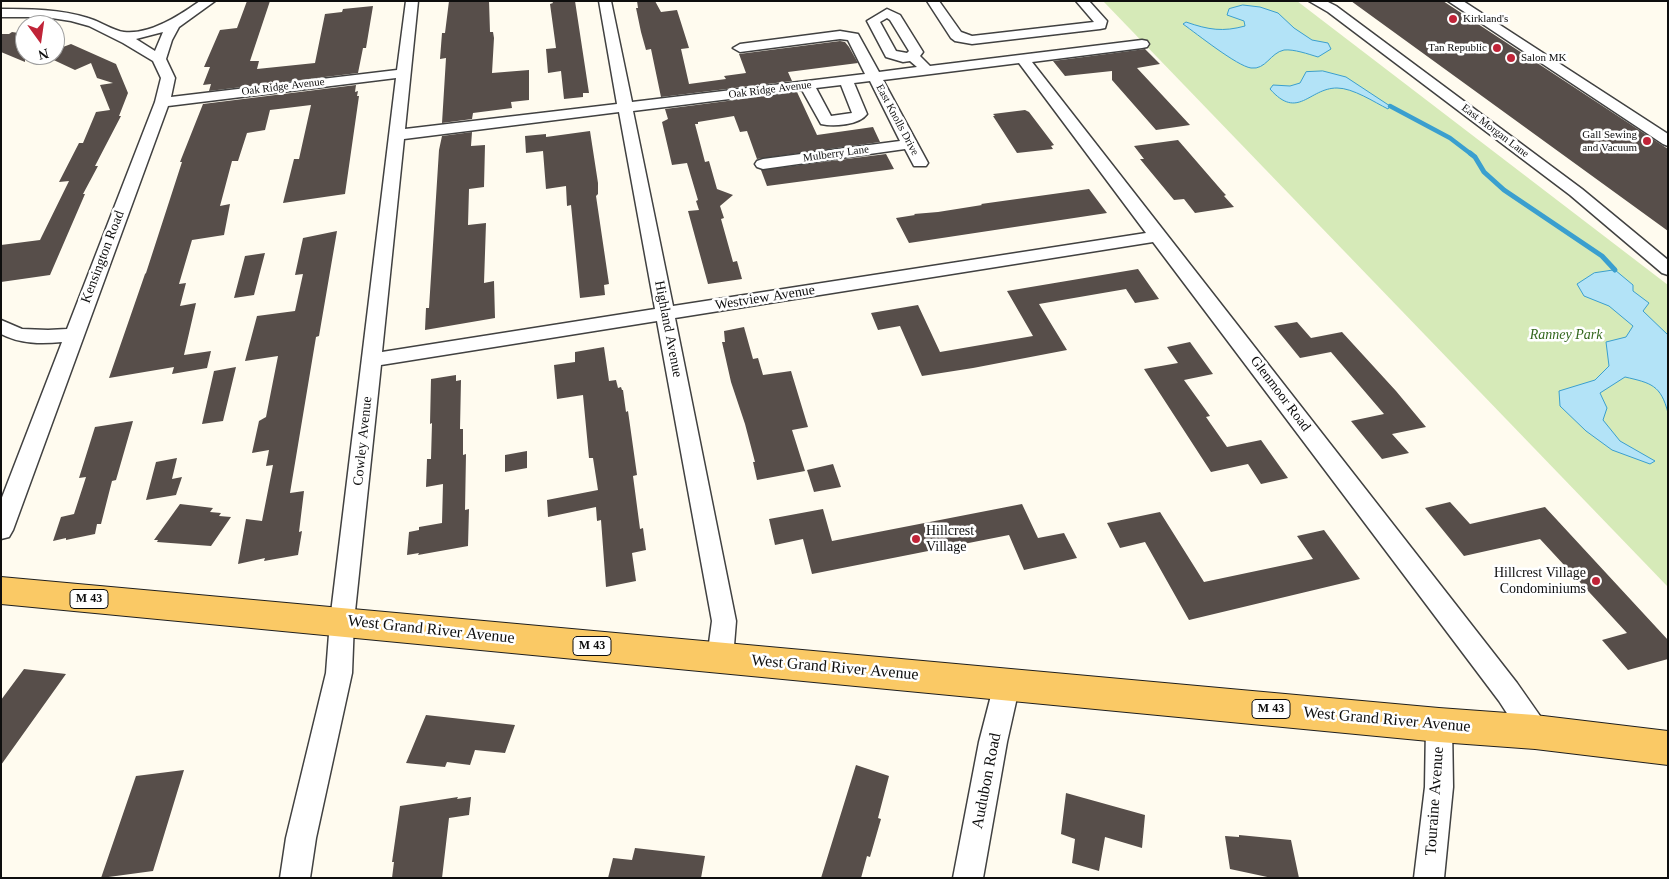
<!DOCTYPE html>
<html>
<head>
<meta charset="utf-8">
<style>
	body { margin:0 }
	#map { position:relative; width:1669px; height:879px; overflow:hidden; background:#fffbef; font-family:Georgia,serif }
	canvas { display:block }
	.frame { position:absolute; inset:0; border:2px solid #0e0e0e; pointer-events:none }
	.north { position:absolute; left:15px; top:15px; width:50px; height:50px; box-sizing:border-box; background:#fff; border:1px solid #9f9f9f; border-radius:50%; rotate:166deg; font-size:14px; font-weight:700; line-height:20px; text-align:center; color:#0e0e0e }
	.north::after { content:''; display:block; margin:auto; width:18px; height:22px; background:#c02438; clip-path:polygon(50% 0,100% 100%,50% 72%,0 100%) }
</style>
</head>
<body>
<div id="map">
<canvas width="1669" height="879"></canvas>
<div class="frame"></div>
<div class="north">N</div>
</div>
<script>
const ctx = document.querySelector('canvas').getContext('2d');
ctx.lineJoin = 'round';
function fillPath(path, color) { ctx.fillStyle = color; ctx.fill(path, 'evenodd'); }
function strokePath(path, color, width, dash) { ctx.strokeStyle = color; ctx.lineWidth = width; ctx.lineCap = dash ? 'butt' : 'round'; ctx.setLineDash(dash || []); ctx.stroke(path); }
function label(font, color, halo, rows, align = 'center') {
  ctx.font = font + ' Georgia,serif'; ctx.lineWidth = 5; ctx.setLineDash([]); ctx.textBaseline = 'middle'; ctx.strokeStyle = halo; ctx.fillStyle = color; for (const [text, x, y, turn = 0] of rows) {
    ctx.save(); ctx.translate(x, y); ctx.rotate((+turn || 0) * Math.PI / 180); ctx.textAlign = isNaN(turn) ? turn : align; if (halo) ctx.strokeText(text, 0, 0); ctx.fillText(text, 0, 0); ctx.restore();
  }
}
const green = new Path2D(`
	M1103 1H1297L1668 285V587Z`);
const water = new Path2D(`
	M1243 5 1260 7 1278 13 1294 28 1312 40 1328 43 1331 49 1318 57C1308 54 1294 49 1284 50 1270 53 1266 70 1251 68 1237 66 1197 34 1183 24L1186 22C1209 30 1223 32 1245 26L1244 21 1227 15 1229 9Z
	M1323 71 1346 77 1390 106 1388 109C1374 102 1353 88 1337 88 1309 88 1298 121 1270 89L1273 85 1290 86 1300 83 1306 72Z
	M1615 270 1633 285V291L1649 303 1643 311 1668 335V413C1661 385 1651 383 1625 377L1600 393 1607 408 1603 420 1620 441 1655 461 1650 464 1612 450 1586 431 1560 406 1559 391 1595 380 1609 366 1606 342 1626 337 1633 326 1609 306 1584 296 1577 284 1594 273Z`);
const streamFar1 = new Path2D(`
	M1390 106 1450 138 1471 154`);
const stream = new Path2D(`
	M1470 153 1475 157 1484 172 1504 190 1602 256 1615 270`);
const building = new Path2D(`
	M247 1H270L250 61H259L257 69 315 63 325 14 342 12 343 9 373 6 366 48H363L358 73 209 91 211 84 203 85 210 67H204L220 30 237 28Z
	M449 1H489L490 32H493L494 38 492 73 529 70V100L511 102 512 108 473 113 472 119 442 123 446 58 440 59 442 33H445Z
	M552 1H575L589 93H583V97L564 99 561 71 548 73 546 49 556 48 550 4 553 3Z
	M637 1H655L661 12 677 10 689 48 681 49 689 84 726 79 724 76 746 73 739 54 840 41 845 42 849 47 858 63 788 72 792 81 661 97 651 49 646 50 641 32 636 8H638Z
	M1351 1H1443L1668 149V231Z
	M12 32 25 34V62L1 52V34H9Z
	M71 44 116 64 128 93 119 116H121L95 166H98L83 194H85L50 275 1 282V245L40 240 69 181 59 182 79 143H83L96 112 110 110 100 85 113 83 97 78 91 63 75 70 43 55H55V50Z
	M1145 49 1160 64 1137 68 1190 125 1156 130 1112 80V71L1065 76 1053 61Z
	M356 85 355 92 358 91 357 96H359L345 194 283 203 294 159H299L311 105 270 110 265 130 247 133 238 161H232L220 206 230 204 224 235 192 240 179 284 186 283 180 306 196 303 184 355 211 351 207 368 172 374 174 367 109 378 145 274 146 273 182 162H180L203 104Z
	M797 92 817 135 873 127 880 142 757 159 747 131 740 132 734 116 698 122V124H695L705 162 709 161 717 189 733 195 720 206 724 218 721 219 733 262 737 261 742 279 708 284 688 211 699 210 696 201 698 200 687 163 672 165 662 122 668 119 665 109Z
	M1025 110 1029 112 1054 145 1051 146 1053 149 1017 153 993 116H995L993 114Z
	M590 131 598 183V194L596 196 609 284 604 285 605 295 580 298 571 205 567 206 566 186 546 189 543 151 526 153 525 136 546 134V137Z
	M472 132 471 146 485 145 484 187 469 189 468 225 486 223 484 283 494 281 495 318 425 330 426 308H429L439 150 442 136Z
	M1178 140 1223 192 1226 195 1224 196 1234 207 1195 213 1184 199 1174 200 1140 159H1144L1134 146Z
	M886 154 894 169 767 186 761 170Z
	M1089 189 1107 213 909 243 896 218 915 215 914 214 938 212 982 205 981 204Z
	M337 231 319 336 316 337 290 493 304 491 299 532 302 531 298 555 264 561 265 558 238 564 246 519 262 521 273 465 266 466 269 450 252 453 259 421 266 417 278 356 245 361 257 316 295 311 303 274 295 275 303 238Z
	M265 253 254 295 234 298 245 256Z
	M1138 269 1159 299 1135 303 1126 289 1039 304 1067 350 973 368 922 376 900 326 878 330 871 313 918 305 940 352 1033 336 1007 291Z
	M1297 322 1311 338 1342 332 1396 391 1426 427 1392 434 1409 453 1382 459 1351 421 1384 414 1331 352 1300 358 1274 326Z
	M744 327 753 359 758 358 763 375 791 371 808 427 792 430 805 471 757 480 753 462H755L745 424 731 382 722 342H725L724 331Z
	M1190 342 1213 374 1184 380 1210 416 1206 417 1227 447 1261 440 1288 478 1261 484 1248 464 1211 472 1144 369 1178 363 1167 347Z
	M604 347 609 381 616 380 618 388 621 387 622 390H623L626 412 628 411 637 475 633 476 640 529 643 528 646 550 632 553 636 581 606 587 601 520 597 521 596 507 548 517 547 500 598 490 593 458H589L583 395 557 399 554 365 575 362V352Z
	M236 367 223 421 202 424 214 371Z
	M456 375V381L461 380 460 429H463V455L466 454 465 510 469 509 468 546 418 555 419 553 407 555 409 532 419 530V527L442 523 443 484 426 487 427 459H431L432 423 430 424 431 379Z
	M133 421 116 480 112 481 101 524H97L95 534 66 540V538L53 541 61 517 74 514 86 477 79 478 95 427Z
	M527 451V468L505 472V455Z
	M177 458 172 479 182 477 176 495 146 500 156 462Z
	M833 464 841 487 814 492 807 470Z
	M1450 502 1470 524 1545 507 1668 640V659L1628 670 1602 640 1627 633 1540 539 1464 556 1425 508Z
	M180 504 213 508 210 512 221 513 219 516 231 517 211 546 157 542 158 540H154Z
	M1022 504 1038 538 1064 533 1077 558 1024 570 1009 535 812 574 803 539 775 545 769 519 823 509 832 541Z
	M1160 512 1204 582 1313 559 1297 536 1324 530 1360 579 1189 620 1145 542 1120 548 1107 523Z
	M24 669 66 674 1 765V700Z
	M426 715 515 725 505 753 475 750 470 765 447 762 445 767 406 763Z
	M856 765 889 776 878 818 881 819 870 857 867 856 861 878H821Z
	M184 770 153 871 101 878 136 776Z
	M1066 793 1145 815 1142 848 1105 837 1099 871 1072 863 1075 839 1061 834Z
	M458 797 457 799 471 797 469 815 449 818 442 878H392L394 862H392L400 806Z
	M1239 835 1291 840 1299 878H1272L1230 869 1225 836 1239 837Z
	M635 848 705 856 701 878H608L613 858 632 860Z`);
const minor = new Path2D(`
	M200 1H215L179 27 172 40 166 59 175 78 171 97 397 70 406 1H418L405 129 617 104 599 1H611L632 102 865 74 848 40 840 39 740 52 733 48 740 44 840 31 858 34 879 72 917 67 910 61 903 62 886 57 867 21 887 9 900 15 923 52 920 56 930 66 1142 40 1147 41 1149 44 1147 47 1142 48 1032 62 1517 683 1545 723 1549 732 1545 741 1535 745 1525 741 1499 701 1153 242 675 318 736 621 733 658 729 666 720 670 711 666 707 658 712 621 657 321 381 365 354 621 352 673 316 838 310 878H280L286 838 326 673 330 621 396 78 168 106 13 530 9 537 1 539V500L62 342C41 344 20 344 1 334V320L22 329 48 330 67 329 155 102 161 78 153 61 123 43 89 26 71 21 45 17H1V9C31 9 60 9 88 18 99 21 114 31 124 32 150 35 180 15 200 1ZM887 18 890 20 909 51 907 53 896 51 880 22ZM163 32 155 51 136 39ZM1019 63 1146 233 673 306 633 111 802 90 821 124C834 127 859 125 867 114L854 83 870 81 900 141 763 159 757 161 755 164 757 167 763 169 905 149 914 166H926L928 163 883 80ZM841 85 852 113 831 116 816 88ZM619 112 655 309 382 352 404 139Z
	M927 1H939L961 32 972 36 1094 22 1076 1H1089L1107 21 1105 28 1100 29 972 44 955 41 951 38Z
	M1309 1H1326L1336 6 1582 189 1668 260V275L1662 273 1570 195 1328 12Z
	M1448 1H1463L1668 134V146L1663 144Z
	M1007 672 1016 675 1020 684 1007 742 983 878H953L979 742 994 684 998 675Z
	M1439 712 1449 716 1452 725 1453 787 1444 878H1414L1425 787 1426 725 1429 716Z`);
const major = new Path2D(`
	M1 577 1439 708 1535 715 1668 731V765L1535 749 1439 742 1 604Z`);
const markers = [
	[1453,19,5,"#c02438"],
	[1497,48,5,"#c02438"],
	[1511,58,5,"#c02438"],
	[1647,141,5,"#c02438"],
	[916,539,5,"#c02438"],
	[1596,581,5,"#c02438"]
];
const farPoinames = [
	["Kirkland's",1463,19],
	["Tan Republic",1487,48,"right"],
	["Salon MK",1521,58],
	["Gall Sewing",1637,135,"right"],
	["and Vacuum",1637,148,"right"]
];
const farStreetnames = [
	["Oak Ridge Avenue",283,87,-7],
	["Oak Ridge Avenue",770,90,-7],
	["East Knolls Drive",897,120,62],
	["East Morgan Lane",1495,131,37],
	["Mulberry Lane",836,154,-8]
];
const shields = [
	[89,599,38],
	[592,646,38],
	[1271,709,38]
];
const shieldNames = [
	["M 43",89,599],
	["M 43",592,646],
	["M 43",1271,709]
];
const streetNames = [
	["Kensington Road",103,257,-69],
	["Westview Avenue",765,298,-9],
	["Highland Avenue",668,329,79],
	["Glenmoor Road",1280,394,53],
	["Cowley Avenue",363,441,-84]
];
const parkNames = [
	["Ranney Park",1566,335]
];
const poiNames = [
	["Hillcrest",926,531],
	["Village",926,547],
	["Hillcrest Village",1586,573,"right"],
	["Condominiums",1586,589,"right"]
];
const nearStreetnames = [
	["West Grand River Avenue",431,630,6],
	["West Grand River Avenue",835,668,5],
	["West Grand River Avenue",1387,720,5],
	["Audubon Road",987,781,-79],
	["Touraine Avenue",1435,801,-86]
];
fillPath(green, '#d6eab8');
fillPath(water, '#b3e3f7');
strokePath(water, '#3a9fcf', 1);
strokePath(streamFar1, '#3a9fcf', 4.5);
strokePath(stream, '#3a9fcf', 5);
fillPath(building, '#574e4a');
strokePath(minor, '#414141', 3);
strokePath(major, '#1f1f1f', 2);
fillPath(minor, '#fff');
fillPath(major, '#fac965');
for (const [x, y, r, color] of markers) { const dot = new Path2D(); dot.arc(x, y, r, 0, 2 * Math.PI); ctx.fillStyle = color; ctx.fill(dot); strokePath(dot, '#fff', 2); }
label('11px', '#0e0e0e', '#fff', farPoinames, 'left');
label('11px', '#0e0e0e', '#fff', farStreetnames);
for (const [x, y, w] of shields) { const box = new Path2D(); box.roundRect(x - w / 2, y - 9.5, w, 19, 4); ctx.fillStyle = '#fff'; ctx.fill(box); strokePath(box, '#0e0e0e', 1); }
label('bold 12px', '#0e0e0e', null, shieldNames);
label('14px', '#0e0e0e', '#fff', streetNames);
label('italic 14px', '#33671d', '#fff', parkNames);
label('14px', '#0e0e0e', '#fff', poiNames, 'left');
label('16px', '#0e0e0e', '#fff', nearStreetnames);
</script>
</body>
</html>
